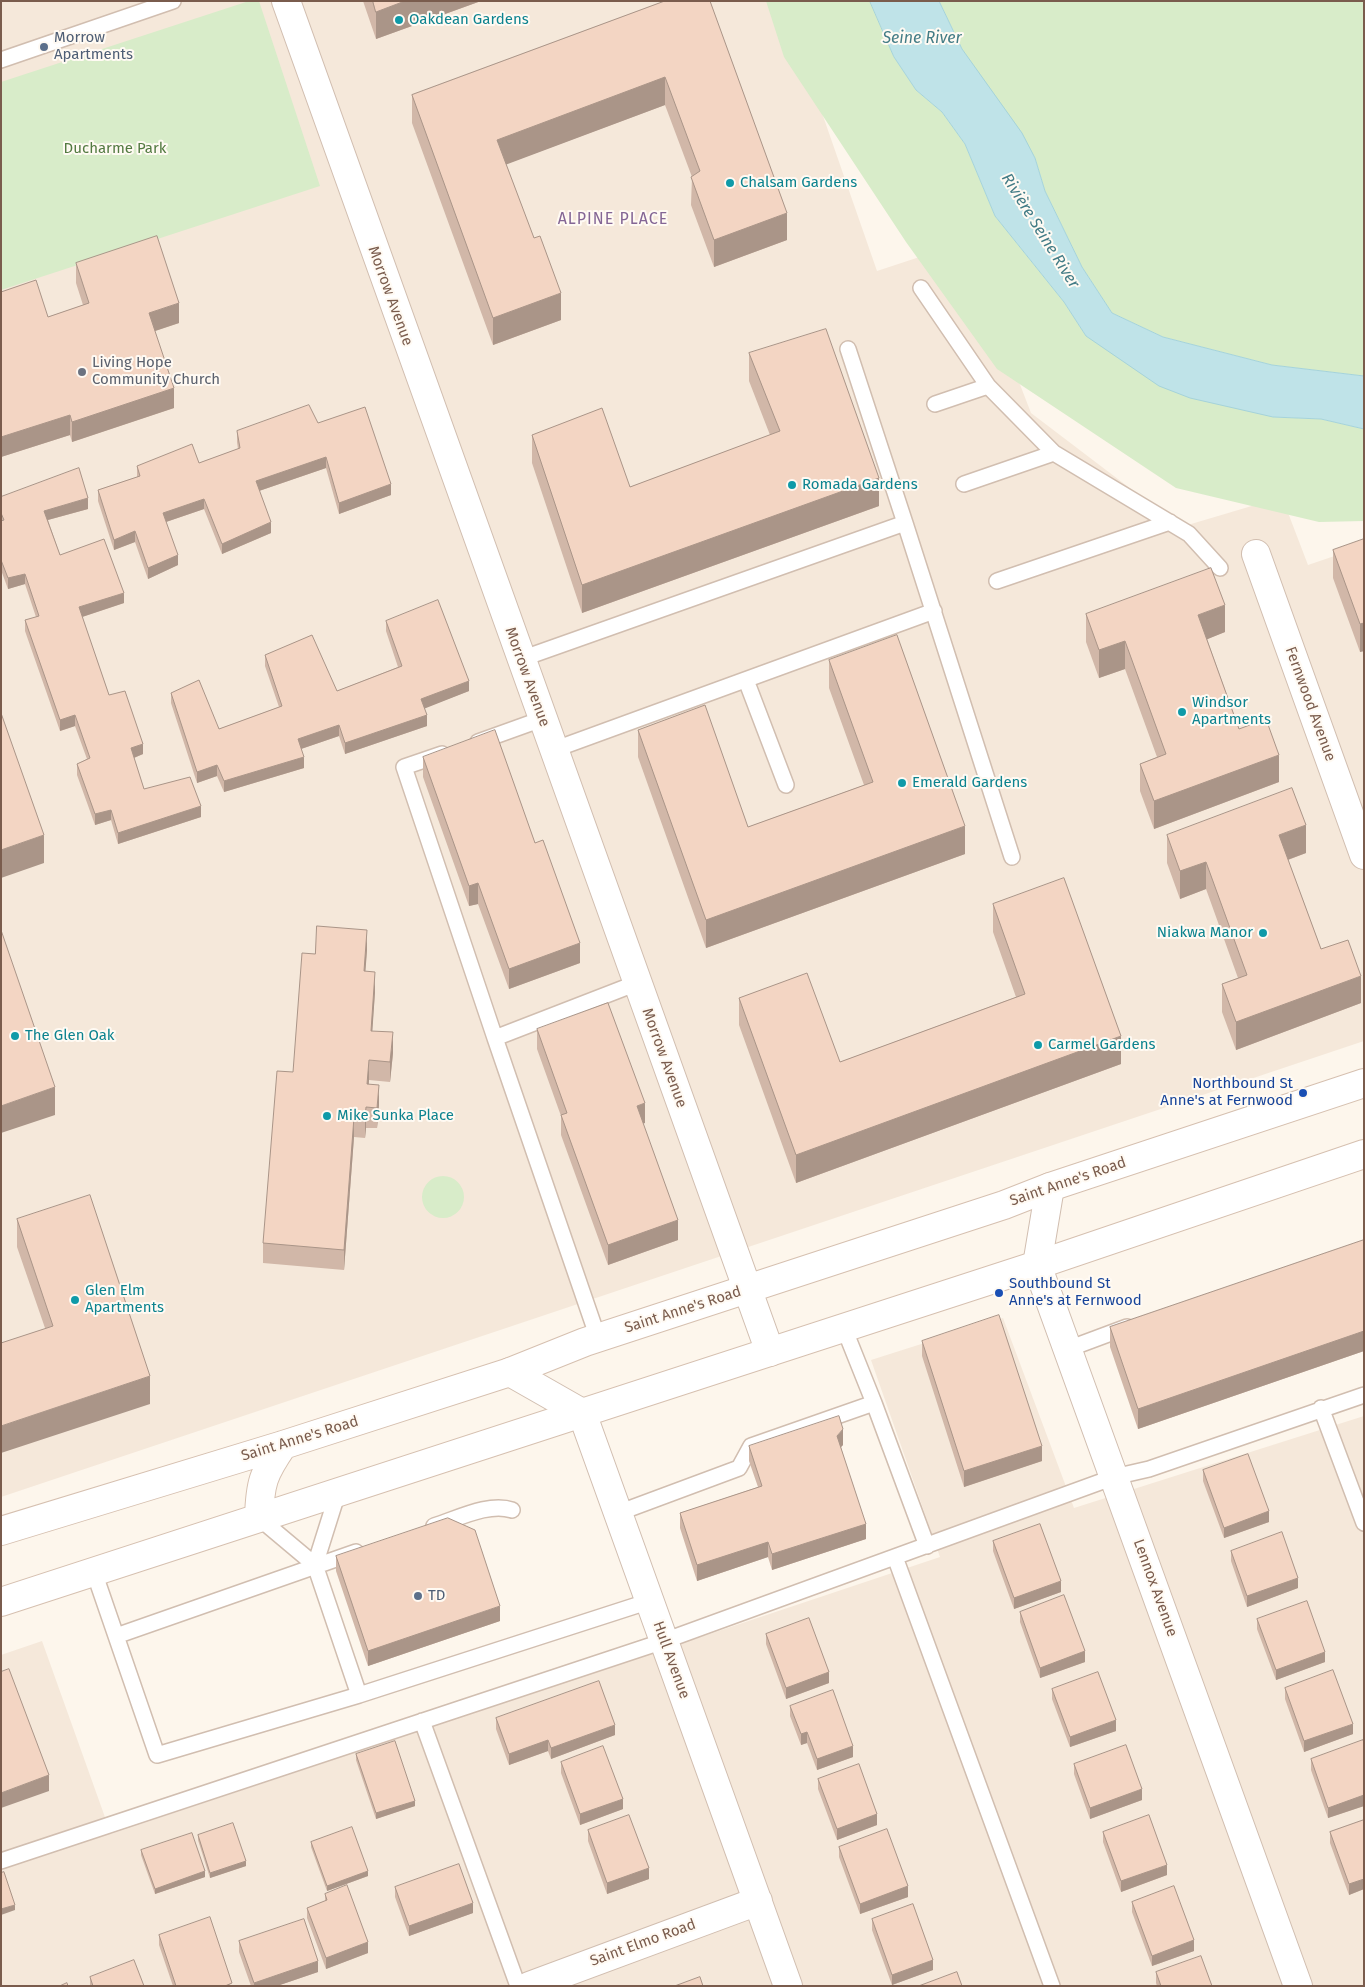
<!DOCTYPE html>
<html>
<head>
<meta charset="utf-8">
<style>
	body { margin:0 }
	#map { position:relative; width:1365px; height:1987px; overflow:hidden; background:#fdf6ec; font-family:"Fira Sans",sans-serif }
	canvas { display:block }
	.frame { position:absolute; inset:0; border:2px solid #7a5c4d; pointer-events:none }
</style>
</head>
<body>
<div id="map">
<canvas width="1365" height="1987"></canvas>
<div class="frame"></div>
</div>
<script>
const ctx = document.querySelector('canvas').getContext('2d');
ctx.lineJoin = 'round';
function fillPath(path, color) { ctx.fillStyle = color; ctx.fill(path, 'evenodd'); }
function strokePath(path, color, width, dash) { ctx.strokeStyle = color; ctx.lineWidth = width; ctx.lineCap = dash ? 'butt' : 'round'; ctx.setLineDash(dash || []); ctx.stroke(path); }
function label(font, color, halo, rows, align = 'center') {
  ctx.font = font + ' "Fira Sans",sans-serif'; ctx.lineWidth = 4; ctx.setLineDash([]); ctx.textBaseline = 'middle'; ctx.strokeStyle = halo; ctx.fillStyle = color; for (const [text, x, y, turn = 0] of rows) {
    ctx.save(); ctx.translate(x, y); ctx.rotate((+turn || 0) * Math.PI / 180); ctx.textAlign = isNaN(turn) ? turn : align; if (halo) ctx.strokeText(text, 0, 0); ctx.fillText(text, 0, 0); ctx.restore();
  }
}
const residential = new Path2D(`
	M1 1H783L877 271 965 242 1031 413 1181 527 1282 497 1308 565 1364 546V1041L1 1497Z
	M1003 1318 1074 1508 1364 1416V1986H1V1655L42 1641 111 1834 940 1557 871 1360Z`);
const green = new Path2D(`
	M249 1H259L320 186 1 290V82Z
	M766 1H870L894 57 916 90 942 112 965 144 995 216 1064 302 1086 336 1273 417 1321 419 1364 429V521L1319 522 1176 488 997 369 906 242 784 57Z
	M939 1H1364V376L1272 365 1163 337 1112 313 1082 267 1045 191 1035 158 962 49Z
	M422 1197a21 21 0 1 1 42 0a21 21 0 1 1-42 0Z`);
const water = new Path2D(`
	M870 1H939L962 49 1022 133 1035 158 1045 191 1082 267 1112 313 1163 337 1272 365 1364 376V429L1321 419 1273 417 1190 398 1159 386 1086 336 1064 302 995 216 965 144 942 112 916 90 894 57Z`);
const service = new Path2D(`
	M1 60 173 1
	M921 288 988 386 1054 453 1189 534 1220 568
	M935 404 988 386
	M964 484 1054 453
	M905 523 1012 857
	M997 581 1170 522
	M521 659 905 523 848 349
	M746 680 786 785
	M478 742 542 719
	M553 750 934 611
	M442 754 404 767 495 1038
	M844 1328 874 1403
	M598 1338 495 1038 637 983
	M1068 1349 1127 1327
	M1321 1408 1364 1523
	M618 1513 739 1468 751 1446 874 1403 927 1546
	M259 1518 315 1565 359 1695 650 1601
	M434 1526C457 1519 489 1502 512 1510
	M895 1557 1052 1986
	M315 1565 338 1492
	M94 1572 157 1755 359 1695
	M116 1636 356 1552
	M422 1721 518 1986
	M1 1861 664 1641 1114 1477 1149 1469 1364 1395`);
const minor = new Path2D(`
	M286 1 770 1352
	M1256 554 1364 855
	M1050 1187 1037 1265 1298 1986
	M510 1372 582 1413 788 1986
	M529 1986 758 1901`);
const secondary = new Path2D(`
	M259 1518C260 1483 263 1474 283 1445
	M1 1531 283 1445 510 1372 585 1342 1004 1205 1050 1187 1364 1083
	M1 1602 1037 1265 1364 1154`);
const wall = new Path2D(`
	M363 1H481L376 39Z
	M665 1 787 240 714 267 691 205 692 177 665 105 506 164 561 320 493 345 412 123V95Z
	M76 263 179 323 155 331 174 408 72 442 70 435 1 457V292L48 317 83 305 76 283Z
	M749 353 879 506 582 613 532 463V435L630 487 770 435 749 381Z
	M318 423 391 495 339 514 326 468 259 491 271 533 222 554 204 509 166 522 178 565 148 579 135 542 114 550 98 501V490L137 477V466L199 463 238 449 237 442V431Z
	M1 497 88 509 48 520 60 555 124 603 82 617 109 695 143 754 134 758 144 789 201 817 118 844 111 820 95 825 77 775V764L87 759 75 726 60 731 25 631V620L36 617 25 584 8 589 1 570Z
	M1364 539V651L1360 652 1333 578V550Z
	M1086 614 1225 632 1207 639 1239 729 1279 782 1154 829 1140 791V764L1157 757 1125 669 1099 678 1086 642Z
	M386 621 469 691 424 708 427 726 345 754 339 736 301 749 304 768 224 792 217 776 197 783 171 703V693L219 729 279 707 265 666V655L337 691 398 667 386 631Z
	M829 660 965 854 706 948 638 757V730L748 827 864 785 829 688Z
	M423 757 535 843 580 963 509 989 478 904 469 906 423 777Z
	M1167 835 1306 853 1288 860 1321 949 1361 1003 1236 1050 1222 1012V984L1238 978 1206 889 1180 899 1167 863Z
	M993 904 1121 1064 796 1183 739 1025V998L840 1062 1016 997 993 932Z
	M367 950 365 971 375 992 372 1031 393 1053 390 1082 369 1080V1084L379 1105 377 1128H366L365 1138 354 1137 344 1270 263 1263V1243L315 954Z
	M537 1029 645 1123H643L678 1240 608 1265 561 1135V1116L537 1049Z
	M17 1219 150 1404 45 1328 17 1247Z
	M1364 1240V1351L1138 1429 1110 1347V1327Z
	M922 1341 1042 1461 964 1487 922 1356Z
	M843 1445 841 1447 866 1539 772 1570 768 1557 697 1581 680 1528V1513L758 1487 749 1461V1446Z
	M1203 1470 1269 1522 1224 1538 1203 1481Z
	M993 1541 1061 1592 1014 1609 993 1551Z
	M1231 1551 1298 1588 1247 1607 1231 1561Z
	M336 1556 500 1621 368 1666 336 1571Z
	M1020 1612 1085 1662 1040 1678 1020 1622Z
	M1257 1619 1325 1662 1276 1680 1257 1629Z
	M766 1634 829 1683 786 1699 766 1644Z
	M1285 1688 1353 1734 1304 1752 1285 1699Z
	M1052 1689 1116 1731 1070 1747 1052 1699Z
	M790 1706 853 1757 817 1770 807 1743 801 1745 790 1716Z
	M496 1718 615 1735 551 1759 548 1751 509 1765 496 1729Z
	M1364 1743V1806L1328 1818 1311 1770V1759Z
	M356 1754 415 1806 376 1819 356 1760Z
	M561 1762 623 1809 580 1825 561 1773Z
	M1074 1764 1142 1800 1090 1819 1074 1774Z
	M818 1779 877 1825 837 1840 818 1789Z
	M1364 1820V1889L1349 1895 1330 1843V1832Z
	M588 1830 649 1879 607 1894 588 1841Z
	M1103 1832 1167 1875 1121 1892 1103 1842Z
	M198 1835 246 1866 210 1878 198 1840Z
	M311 1842 368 1876 327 1891 311 1847Z
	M839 1847 908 1897 860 1914 839 1857Z
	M141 1850 205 1877 155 1894 141 1855Z
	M395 1887 473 1913 409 1936 395 1897Z
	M325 1894 368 1953 326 1969 307 1918V1908L325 1901Z
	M1132 1902 1194 1951 1152 1966 1132 1912Z
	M872 1919 933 1970 892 1985 872 1930Z
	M159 1935 232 1986H173L159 1945Z
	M239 1941 318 1972 277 1986H251L239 1952Z
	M1156 1972 1212 1986H1157L1156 1983Z
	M90 1977 144 1986H90Z`);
const shadedWall = new Path2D(`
	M405 1H481L376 39V12Z
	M665 77V105L497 168V140Z
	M787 213V240L714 267V240Z
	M561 293V320L493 345V318Z
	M179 303V323L149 333V313Z
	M174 388V408L72 442V422Z
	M70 415V435L1 457V437Z
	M326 457V468L256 492V481Z
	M879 478V506L582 613V585Z
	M391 484V495L339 514V503Z
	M88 498V509L44 521V511Z
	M204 499V509L163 523V513Z
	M271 522V533L222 554V544Z
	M135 531V542L114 550V540Z
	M178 555V565L148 579V568Z
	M25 574V584L8 589V578Z
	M124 593V603L79 618V607Z
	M1225 605V632L1198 643V615Z
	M1364 623V651L1360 652V624Z
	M1125 641V669L1099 678V650Z
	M469 681V691L421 710V699Z
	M75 715V726L60 731V720Z
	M427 715V726L345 754V743Z
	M339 725V736L298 750V739Z
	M143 744V754L131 759V748Z
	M1279 755V782L1154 829V801Z
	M304 757V768L224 792V781Z
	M217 765V776L197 783V772Z
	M201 806V817L118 844V833Z
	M111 810V820L95 825V814Z
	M1306 825V853L1279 863V835Z
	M965 826V854L706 948V920Z
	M44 835V863L1 878V850Z
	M1206 862V889L1180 899V871Z
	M478 883V904L469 906V886Z
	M367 930V950L364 991V971Z
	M580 943V963L509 989V969Z
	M375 972V992L371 1051V1031Z
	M1361 976V1003L1236 1050V1022Z
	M393 1032V1053L390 1082V1062Z
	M1121 1036V1064L796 1183V1155Z
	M369 1060V1080L367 1104V1084Z
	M379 1085V1105L377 1128V1108Z
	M55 1087V1115L1 1133V1106Z
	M645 1103V1123L637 1126V1106Z
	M366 1107V1128L365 1138V1118Z
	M354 1117V1137L344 1270V1250Z
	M678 1220V1240L608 1265V1245Z
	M1364 1331V1351L1138 1429V1409Z
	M150 1376V1404L1 1453V1426Z
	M843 1429V1445L837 1451V1436Z
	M1042 1446V1461L964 1487V1471Z
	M1269 1511V1522L1224 1538V1528Z
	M866 1524V1539L772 1570V1554Z
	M768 1542V1557L697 1581V1565Z
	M1298 1578V1588L1247 1607V1596Z
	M1061 1581V1592L1014 1609V1598Z
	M500 1606V1621L368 1666V1651Z
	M1085 1651V1662L1040 1678V1668Z
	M1325 1652V1662L1276 1680V1670Z
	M829 1672V1683L786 1699V1688Z
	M1116 1720V1731L1070 1747V1737Z
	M1353 1724V1734L1304 1752V1741Z
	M615 1725V1735L551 1759V1748Z
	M807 1732V1743L801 1745V1734Z
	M548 1740V1751L509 1765V1754Z
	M853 1746V1757L817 1770V1759Z
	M49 1775V1791L1 1808V1793Z
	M1142 1789V1800L1090 1819V1808Z
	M1364 1795V1806L1328 1818V1808Z
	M623 1799V1809L580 1825V1814Z
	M415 1801V1806L376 1819V1813Z
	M877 1814V1825L837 1840V1829Z
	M246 1861V1866L210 1878V1873Z
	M1167 1865V1875L1121 1892V1881Z
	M649 1868V1879L607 1894V1883Z
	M205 1871V1877L155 1894V1889Z
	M368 1871V1876L327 1891V1886Z
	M1364 1879V1889L1349 1895V1884Z
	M908 1886V1897L860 1914V1904Z
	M473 1903V1913L409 1936V1926Z
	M15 1905V1910L1 1915V1909Z
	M1194 1940V1951L1152 1966V1956Z
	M368 1942V1953L326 1969V1958Z
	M933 1960V1970L892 1985V1975Z
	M318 1961V1972L277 1986H254V1983Z`);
const building = new Path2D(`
	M373 1H405L376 12Z
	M665 1H710L787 213 714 240 691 177 700 171 665 77 497 140 534 238 540 236 561 293 493 318 412 95Z
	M157 236 179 303 149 313 174 388 72 422 70 415 1 437V292L36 280 48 317 89 303 76 263Z
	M826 329 879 478 582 585 532 435 602 408 630 487 780 431 749 353Z
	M309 405 318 423 365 407 391 484 339 503 326 457 256 481 271 522 222 544 204 499 163 513 178 555 148 568 135 531 114 540 98 490 140 476 137 466 192 444 199 463 240 448 237 431Z
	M79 468 88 498 44 511 60 555 104 539 124 593 79 607 109 695 125 691 143 744 131 748 144 789 190 777 201 806 118 833 111 810 95 814 77 764 90 758 75 715 60 720 25 620 39 616 25 574 8 578 1 560V521L4 520 1 513V497Z
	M1364 539V623L1360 624 1333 550Z
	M1211 568 1225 605 1198 615 1239 729 1266 719 1279 755 1154 801 1140 764 1166 754 1125 641 1099 650 1086 614Z
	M438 600 469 681 421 699 427 715 345 743 339 725 298 739 304 757 224 781 217 765 197 772 171 693 199 680 219 729 282 706 265 655 312 635 337 691 402 666 386 621Z
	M897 635 965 826 706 920 638 730 705 705 748 827 873 782 829 660Z
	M1 713 44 835 1 850Z
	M495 730 535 843 543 840 580 943 509 969 478 883 469 886 423 757Z
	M1292 788 1306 825 1279 835 1321 949 1348 940 1361 976 1236 1022 1222 984 1247 975 1206 862 1180 871 1167 835Z
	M1064 878 1121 1036 796 1155 739 998 807 973 840 1062 1025 994 993 904Z
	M317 926 367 930 364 971 375 972 371 1031 393 1032 390 1062 369 1060 367 1084 379 1085 377 1108 366 1107 365 1118 354 1117 344 1250 263 1243 277 1071 293 1072 302 953 315 954Z
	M1 930 55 1087 1 1106Z
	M608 1003 645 1103 637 1106 678 1220 608 1245 561 1115 567 1113 537 1029Z
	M90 1195 150 1376 1 1426V1343L53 1326 17 1219Z
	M1364 1240V1331L1138 1409 1110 1327Z
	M999 1315 1042 1446 964 1471 922 1341Z
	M839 1416 843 1429 837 1436 866 1524 772 1554 768 1542 697 1565 680 1513 762 1486 749 1446Z
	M1248 1454 1269 1511 1224 1528 1203 1470Z
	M448 1518 475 1530 500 1606 368 1651 336 1556Z
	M1040 1524 1061 1581 1014 1598 993 1541Z
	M1282 1532 1298 1578 1247 1596 1231 1551Z
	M1064 1595 1085 1651 1040 1668 1020 1612Z
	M1307 1601 1325 1652 1276 1670 1257 1619Z
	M809 1618 829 1672 786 1688 766 1634Z
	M9 1669 49 1775 1 1793V1672Z
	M1333 1670 1353 1724 1304 1741 1285 1688Z
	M1098 1672 1116 1720 1070 1737 1052 1689Z
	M599 1681 615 1725 551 1748 548 1740 509 1754 496 1718Z
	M833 1690 853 1746 817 1759 807 1732 801 1734 790 1706Z
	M1363 1740 1364 1743V1795L1328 1808 1311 1759Z
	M395 1741 415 1801 376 1813 356 1754Z
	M1126 1745 1142 1789 1090 1808 1074 1764Z
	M603 1746 623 1799 580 1814 561 1762Z
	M859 1764 877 1814 837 1829 818 1779Z
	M629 1815 649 1868 607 1883 588 1830Z
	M1149 1815 1167 1865 1121 1881 1103 1832Z
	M1364 1820V1879L1349 1884 1330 1832Z
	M233 1823 246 1861 210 1873 198 1835Z
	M352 1827 368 1871 327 1886 311 1842Z
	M887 1829 908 1886 860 1904 839 1847Z
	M192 1833 205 1871 155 1889 141 1850Z
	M459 1864 473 1903 409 1926 395 1887Z
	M4 1872 15 1905 1 1909V1873Z
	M347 1885 368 1942 326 1958 307 1908 327 1900 325 1894Z
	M1174 1886 1194 1940 1152 1956 1132 1902Z
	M913 1904 933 1960 892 1975 872 1919Z
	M210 1917 232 1983 225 1986H176L159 1935Z
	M304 1919 318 1961 254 1983 239 1941Z
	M1201 1956 1212 1986H1161L1156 1972Z
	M134 1960 144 1986H93L90 1977Z
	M957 1972 962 1986H919Z
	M700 1977 703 1986H675Z
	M67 1983 68 1986H60Z`);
const markers = [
	[399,20,5,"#0f9aa8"],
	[44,47,5,"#5c6f8a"],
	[730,183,5,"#0f9aa8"],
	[82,372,5,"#6b7280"],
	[792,485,5,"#0f9aa8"],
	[1182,712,5,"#0f9aa8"],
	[902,783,5,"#0f9aa8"],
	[1263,933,5,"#0f9aa8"],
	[15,1036,5,"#0f9aa8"],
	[1038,1045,5,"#0f9aa8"],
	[1303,1093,5,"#1a4fb4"],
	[327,1116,5,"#0f9aa8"],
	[999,1293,5,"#1a4fb4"],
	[75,1300,5,"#0f9aa8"],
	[418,1596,5,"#5c6f8a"]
];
const cultureNames = [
	["Oakdean Gardens",409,20],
	["Chalsam Gardens",740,183],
	["Romada Gardens",802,485],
	["Windsor",1192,703],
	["Apartments",1192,720],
	["Emerald Gardens",912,783],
	["Niakwa Manor",1253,933,"right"],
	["The Glen Oak",25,1036],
	["Carmel Gardens",1048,1045],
	["Mike Sunka Place",337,1116],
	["Glen Elm",85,1291],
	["Apartments",85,1308]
];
const serviceNames = [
	["Morrow",54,38],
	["Apartments",54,55],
	["TD",428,1596]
];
const parkNames = [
	["Ducharme Park",115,149]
];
const streetNames = [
	["Morrow Avenue",390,296,70],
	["Morrow Avenue",527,677,70],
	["Fernwood Avenue",1310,704,70],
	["Morrow Avenue",664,1058,70],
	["Saint Anne's Road",1068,1182,-19],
	["Saint Anne's Road",683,1310,-18],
	["Saint Anne's Road",300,1439,-17],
	["Lennox Avenue",1155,1588,70],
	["Hull Avenue",671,1660,70],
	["Saint Elmo Road",643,1943,-20]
];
const worshipNames = [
	["Living Hope",92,363],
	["Community Church",92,380]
];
const transitNames = [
	["Northbound St",1293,1084],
	["Anne's at Fernwood",1293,1101],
	["Southbound St",1009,1284,"left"],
	["Anne's at Fernwood",1009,1301,"left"]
];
const waterNames = [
	["Seine River",922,39],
	["Rivière Seine River",1040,231,58]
];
const neighbourhoodNames = [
	["ALPINE PLACE",613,220]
];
fillPath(residential, '#f5e8da');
fillPath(green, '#d8ecc9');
fillPath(water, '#bfe3e8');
strokePath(water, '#a5d3da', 1);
strokePath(service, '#d1beb0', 18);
strokePath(minor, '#d1beb0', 30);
strokePath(secondary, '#d6c0b0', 30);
strokePath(service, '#fff', 15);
strokePath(minor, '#fff', 28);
strokePath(secondary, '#fff', 28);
fillPath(wall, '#d1b7a8');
fillPath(shadedWall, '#aa9588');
fillPath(building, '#f3d5c3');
strokePath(building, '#aa9588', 1);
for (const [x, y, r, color] of markers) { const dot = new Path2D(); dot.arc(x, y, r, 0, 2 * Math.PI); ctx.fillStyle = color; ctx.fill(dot); strokePath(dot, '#fffaf3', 2); }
label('15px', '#0d838f', '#fffaf3', cultureNames, 'left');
label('15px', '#4e5e75', '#fffaf3', serviceNames, 'left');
label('15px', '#537a41', '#fffaf3', parkNames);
label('15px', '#7a5c4d', '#fffaf3', streetNames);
label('15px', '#5b616d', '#fffaf3', worshipNames, 'left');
label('15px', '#164399', '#fffaf3', transitNames, 'right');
label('italic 16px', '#437c86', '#fffaf3', waterNames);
ctx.letterSpacing = '1px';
label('16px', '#846695', '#fffaf3', neighbourhoodNames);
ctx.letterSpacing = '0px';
</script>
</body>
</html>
